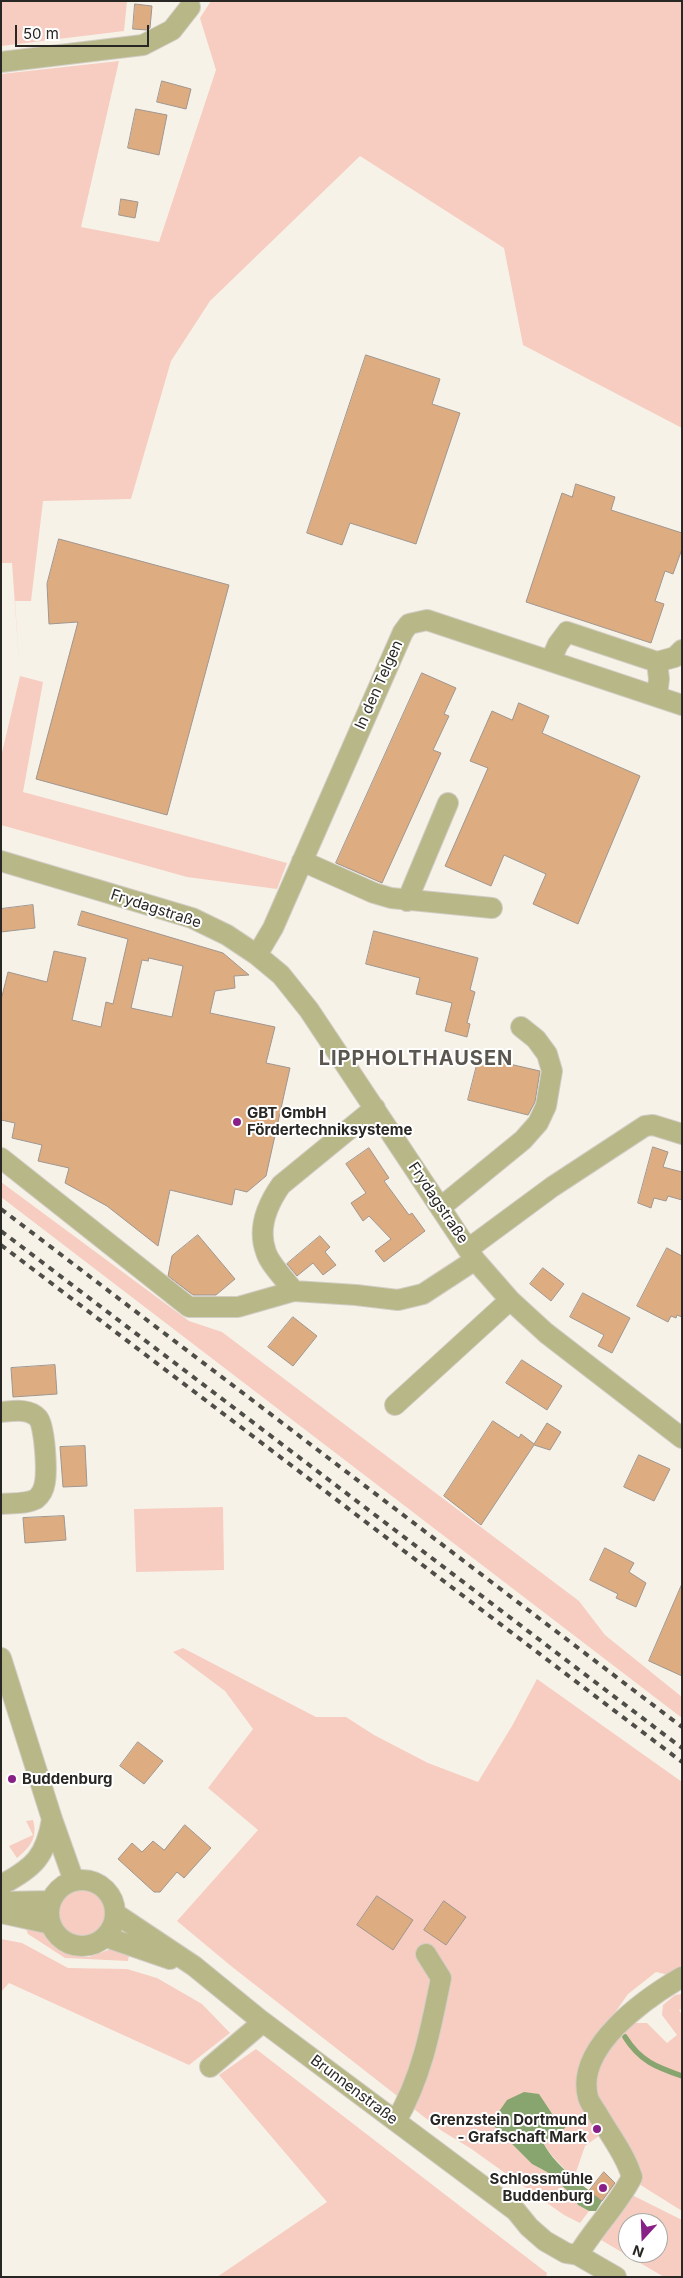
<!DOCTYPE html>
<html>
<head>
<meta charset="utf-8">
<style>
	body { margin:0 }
	#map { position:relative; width:683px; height:2278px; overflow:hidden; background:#f7f2e8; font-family:Inter,sans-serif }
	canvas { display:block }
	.frame { position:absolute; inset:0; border:2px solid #292723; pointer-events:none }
	.north { position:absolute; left:618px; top:2213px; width:50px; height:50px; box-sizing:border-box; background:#fff; border:1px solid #a9a9a7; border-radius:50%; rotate:200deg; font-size:14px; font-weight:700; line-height:20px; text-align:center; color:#292723 }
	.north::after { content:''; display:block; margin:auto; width:18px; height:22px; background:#882087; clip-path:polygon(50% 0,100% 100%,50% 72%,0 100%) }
	.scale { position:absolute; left:15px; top:25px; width:134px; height:22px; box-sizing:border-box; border:2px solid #292723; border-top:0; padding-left:6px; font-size:15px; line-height:18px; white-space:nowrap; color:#292723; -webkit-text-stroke:4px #fff; paint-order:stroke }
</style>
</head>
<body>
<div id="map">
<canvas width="683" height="2278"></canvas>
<div class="frame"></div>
<div class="north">N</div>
<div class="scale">50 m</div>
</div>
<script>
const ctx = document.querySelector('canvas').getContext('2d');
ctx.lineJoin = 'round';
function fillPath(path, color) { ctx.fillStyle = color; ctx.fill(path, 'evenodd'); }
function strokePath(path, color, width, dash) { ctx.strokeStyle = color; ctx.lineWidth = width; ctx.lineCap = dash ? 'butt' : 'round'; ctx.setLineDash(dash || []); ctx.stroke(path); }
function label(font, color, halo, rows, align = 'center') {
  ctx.font = font + ' Inter,sans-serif'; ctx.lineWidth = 4; ctx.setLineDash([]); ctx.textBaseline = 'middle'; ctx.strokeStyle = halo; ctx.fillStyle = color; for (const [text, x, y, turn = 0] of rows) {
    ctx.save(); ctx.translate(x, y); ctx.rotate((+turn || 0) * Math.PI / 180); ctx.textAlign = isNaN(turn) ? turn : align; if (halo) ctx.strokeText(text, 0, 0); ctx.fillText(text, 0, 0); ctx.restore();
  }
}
const green = new Path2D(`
	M1 1H127L124 31 1 46Z
	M211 1H682V428L523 345 504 248 360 156 210 301 171 361 131 499 43 501 31 601H15L20 676 43 682 23 792 287 863 277 889 187 877 1 825V757L20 676 12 563H1V74L119 61 81 227 159 242 216 70 200 18Z
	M1 1182 189 1321 222 1332 579 1601 605 1635 682 1697V1718L1 1197Z
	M223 1507 224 1570 136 1572 134 1509Z
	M183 1648 316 1717H346L374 1735 428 1763 478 1782 512 1726 537 1679 682 1782V1971L673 1976 656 1972 628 1994 580 2063 581 2098 603 2133 585 2146 576 2172 571 2177C562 2164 548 2155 542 2140L567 2125 555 2118 539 2095 505 2137 532 2164 547 2172 571 2194 578 2205 589 2211 580 2223 564 2215 470 2148 442 2131 231 1966 177 1921 258 1830 208 1788 253 1729 225 1691 173 1652Z
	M33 1820C38 1838 30 1847 17 1858L9 1846 33 1835 26 1821Z
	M59 1913a24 24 0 1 1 48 0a24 24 0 1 1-48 0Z
	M25 1926 42 1931 54 1945 71 1955 89 1957 114 1948 130 1950 128 1961 65 1958 28 1934Z
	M1 1939 22 1943 68 1968 127 1969 157 1978 202 2004 230 2033 189 2065 9 1983 1 1992Z
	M682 1994V2009L679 2010 682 2015V2211L639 2184 641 2173 635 2167 594 2096 597 2062 619 2033 635 2023H647L667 2043 677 2035 662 2015 663 2005 675 1995Z
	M256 2049 547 2273 546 2277H217L327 2202 219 2075Z
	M628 2193 682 2220V2277H664L596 2237ZM628 2223H658V2253H628Z`);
const water = new Path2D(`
	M524 2092 539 2094 555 2118 567 2125 558 2137 542 2140C552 2164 582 2184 602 2201L596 2211H589L578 2205 571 2194 547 2172 532 2164 491 2123 507 2100Z`);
const stream = new Path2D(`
	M625 2037C640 2061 656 2067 682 2076`);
const building = new Path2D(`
	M135 4 152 6 150 28 147 30 133 29Z
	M162 81 191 89 186 109 157 102Z
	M136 109 167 115 159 155 128 148Z
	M121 199 138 202 135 218 119 215Z
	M366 355 440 379 432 404 460 413 416 544 350 523 342 545 307 533Z
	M576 484 615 497 611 510 682 533V549L673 574 665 571 655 601 664 604 651 643 526 602 562 493 572 497Z
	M59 539 229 585 167 815 36 779 78 622 49 624 47 584Z
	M422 673 456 688 444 714 449 716 433 750 441 753 382 883 336 863Z
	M519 703 549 716 542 733 640 776 578 924 533 904 546 874 504 855 491 886 445 866 488 768 470 761 492 711 512 720Z
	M33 905 35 928 1 932V909Z
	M82 911 223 953 249 975 234 976 235 988 215 991 210 1013 275 1027 266 1063 290 1068 266 1176 247 1192 235 1189 232 1205 170 1190 158 1246 107 1206 65 1183 69 1168 38 1161 42 1145 12 1138 15 1123 1 1120V1000L8 972 47 982 54 951 86 958 72 1020 101 1027 106 1002 113 1004 128 939 78 925ZM149 958 183 966 172 1017 131 1008 142 960 148 961Z
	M374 931 478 958 470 990 475 992 467 1023 470 1024 467 1037 445 1031 452 1003 416 994 420 978 366 964Z
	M479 1057 540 1071 535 1102 528 1115 468 1100Z
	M653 1147 668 1152 663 1167 682 1172V1200L668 1196 666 1201 654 1198 651 1208 638 1203Z
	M369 1148 389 1178 384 1181 409 1215 412 1213 425 1231 384 1262 375 1251 391 1239 369 1216 363 1221 351 1203 366 1193 346 1164Z
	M198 1235 235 1279 216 1295H193L168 1276 172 1256Z
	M320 1236 330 1247 325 1252 336 1265 323 1275 313 1263 297 1276 287 1264Z
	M667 1248 682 1256V1317L677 1315 676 1318 671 1316 668 1322 637 1306Z
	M543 1268 564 1284 551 1301 530 1284Z
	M583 1293 630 1318 612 1353 598 1346 604 1335 570 1317Z
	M293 1317 317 1336 293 1366 268 1347Z
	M522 1360 562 1386 547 1410 506 1383Z
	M55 1365 57 1394 13 1397 11 1368Z
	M493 1421 519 1438 521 1434 534 1444 547 1423 561 1432 550 1450 534 1445 481 1525 444 1496Z
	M85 1446 87 1486 63 1487 60 1447Z
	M639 1455 670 1469 654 1501 624 1487Z
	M64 1516 66 1540 25 1543 23 1518Z
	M605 1548 634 1563 629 1572 646 1583 636 1607 616 1598 618 1594 590 1580Z
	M682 1584V1676L649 1661Z
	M138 1742 163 1761 144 1784 120 1766Z
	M185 1825 211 1848 184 1878 177 1872 160 1892H154L118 1859 132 1843 142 1852 153 1841 164 1850Z
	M377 1896 413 1920 393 1950 357 1925Z
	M444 1901 466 1917 446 1945 424 1930Z
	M604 2172 615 2183 602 2201 589 2191Z`);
const minor = new Path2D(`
	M1 62 143 45 172 30 190 7
	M551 660 558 644 567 632 657 662 659 679 657 695
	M657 662 675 657 682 650
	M1 861 192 918 227 935 257 955 281 975 309 1010 475 1260 510 1300 546 1333 682 1438
	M302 861 374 893 391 898 492 908
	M407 901 448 803
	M257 955 273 928 403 632 409 624 427 620 682 705
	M1 1158 189 1307H238L294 1291 356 1295 398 1300 423 1294 475 1260
	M441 1207 523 1140 538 1123 546 1106 552 1071 547 1054 536 1039 521 1027
	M468 1249 552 1187 645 1126 653 1125 682 1134
	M294 1291C286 1281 269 1263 266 1252 257 1228 267 1205 281 1185L375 1108
	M395 1405 510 1300
	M1 1412C13 1411 29 1408 38 1418 45 1426 47 1470 45 1482 44 1489 41 1495 36 1499 27 1504 11 1503 1 1504
	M1 1658 52 1819 74 1881
	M49 1913a33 33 0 1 1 66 0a33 33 0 1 1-66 0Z
	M1 1885C34 1868 46 1856 52 1819
	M1 1902 51 1901
	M1 1913 51 1924
	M116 1914 194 1966 259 2019 516 2211 529 2227 545 2241 566 2253 578 2255 616 2277
	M106 1937 170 1959
	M210 2067 263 2022
	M396 2121C422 2077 431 2028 441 1978L426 1954
	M578 2255C594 2228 618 2205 632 2177 625 2154 609 2134 597 2113 594 2108 589 2102 588 2097 575 2047 646 1998 682 1977`);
const rail = new Path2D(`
	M1 1209 682 1727
	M1 1231 682 1748
	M1 1245 682 1762`);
const markers = [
	[237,1122,5,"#882087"],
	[12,1779,5,"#882087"],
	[597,2129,5,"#882087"],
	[603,2188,5,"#882087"]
];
const streetNames = [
	["In den Telgen",379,685,-66],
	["Frydagstraße",156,909,18],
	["Frydagstraße",438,1203,56],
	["Brunnenstraße",354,2090,37]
];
const poiNames = [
	["GBT GmbH",247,1113],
	["Fördertechniksysteme",247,1130],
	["Buddenburg",22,1779],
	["Grenzstein Dortmund",587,2120,"right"],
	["- Grafschaft Mark",587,2137,"right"],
	["Schlossmühle",593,2179,"right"],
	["Buddenburg",593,2196,"right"]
];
const districtNames = [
	["LIPPHOLTHAUSEN",416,1059]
];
fillPath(green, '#f6cdc0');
fillPath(water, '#88a570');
strokePath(stream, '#88a570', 5.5);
fillPath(building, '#ddac81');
strokePath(building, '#9f968f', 1);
strokePath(minor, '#d2cdc5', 22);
strokePath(minor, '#b7b788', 20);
strokePath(rail, '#4f4d48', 4, [6, 6]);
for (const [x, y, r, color] of markers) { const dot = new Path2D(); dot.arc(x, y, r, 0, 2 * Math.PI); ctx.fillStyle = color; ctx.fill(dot); strokePath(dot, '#fff', 2); }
label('15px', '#292723', '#fff', streetNames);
label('bold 15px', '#292723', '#fff', poiNames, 'left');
ctx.letterSpacing = '1px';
label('bold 20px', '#5b574f', '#fff', districtNames);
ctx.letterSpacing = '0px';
</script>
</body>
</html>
